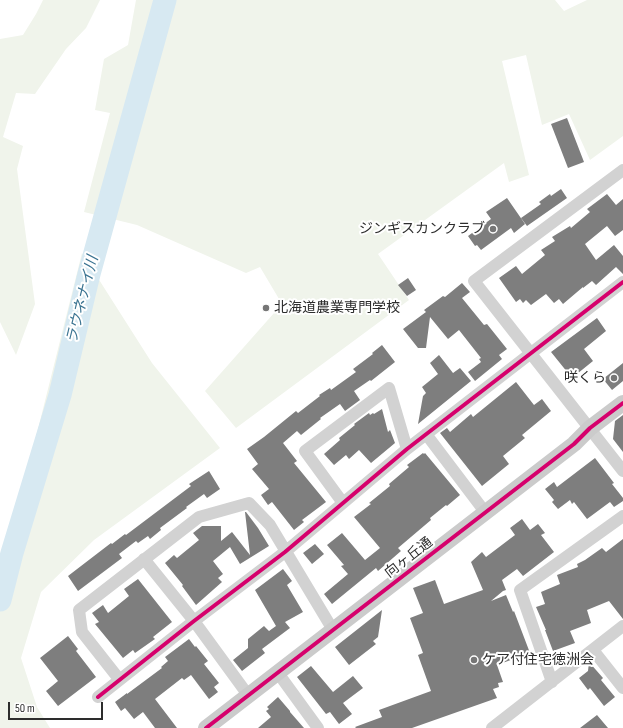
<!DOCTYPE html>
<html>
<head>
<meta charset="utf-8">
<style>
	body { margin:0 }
	#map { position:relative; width:623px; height:728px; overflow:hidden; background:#fff; font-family:"Sofia Sans Condensed",sans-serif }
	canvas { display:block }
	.scale { position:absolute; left:8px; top:702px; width:95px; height:18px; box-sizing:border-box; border:2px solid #2d2d2d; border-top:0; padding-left:5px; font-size:12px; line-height:14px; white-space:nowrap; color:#2d2d2d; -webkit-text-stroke:3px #fff; paint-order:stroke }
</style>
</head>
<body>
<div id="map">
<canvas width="623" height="728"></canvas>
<div class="scale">50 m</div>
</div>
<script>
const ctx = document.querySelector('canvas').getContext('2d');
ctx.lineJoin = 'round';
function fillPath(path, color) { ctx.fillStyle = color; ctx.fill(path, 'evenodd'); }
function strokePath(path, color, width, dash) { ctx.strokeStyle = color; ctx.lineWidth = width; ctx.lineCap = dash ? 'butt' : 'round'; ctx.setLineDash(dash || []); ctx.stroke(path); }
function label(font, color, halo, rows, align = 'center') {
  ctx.font = font + ' "Sofia Sans Condensed","Noto Sans JP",sans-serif'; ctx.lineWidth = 4; ctx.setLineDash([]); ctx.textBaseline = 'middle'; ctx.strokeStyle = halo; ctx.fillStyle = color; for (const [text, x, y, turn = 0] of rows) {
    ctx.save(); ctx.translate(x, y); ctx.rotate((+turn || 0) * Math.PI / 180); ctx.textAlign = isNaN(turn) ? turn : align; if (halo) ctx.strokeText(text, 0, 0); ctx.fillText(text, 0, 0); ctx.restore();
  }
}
const green = new Path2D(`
	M43 0H100L86 28 66 49 35 94 16 93 3 137 23 146 17 169 35 304 16 355 0 322V39L23 35 36 14Z
	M136 0H555L564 11 587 0H623V136L590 160 569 114 542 125 526 55 502 61 529 175 509 182 504 163 378 254 409 300 236 428 205 391 282 304 260 267 246 273 137 225 84 212 110 113 95 110 104 59 128 45Z
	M82 253 152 363 220 448 94 540 41 592 21 658 37 707 50 728H0V578L1 577Z`);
const river = new Path2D(`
	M0 600 12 553 60 395 89 274 165 0`);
const building = new Path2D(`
	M567 118 584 162 568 168 551 124Z
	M561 189 567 198 527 226 521 218 541 204 539 202 550 194 551 196Z
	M607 194 616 205 623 199V230L615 236 607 226 585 244 596 260 614 245 623 256V274L616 267 596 285 592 281 583 288V287L563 304 559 299 554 303 546 294 531 305 526 300 523 303 520 299 516 302 499 278 516 266 522 274 545 255 541 250 555 241 552 237 570 226 571 228 590 212 587 209Z
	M507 198 525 224 514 233 511 228 481 250 477 245 475 246 468 236 491 219 486 212Z
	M408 278 416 290 407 296 398 285Z
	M462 283 470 292 462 298 484 325 487 324 507 349 499 355 502 359 475 381 468 372 481 362 479 359 481 358 459 330 448 339 430 317 426 348H418L403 329 426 312 424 310 443 296 445 297Z
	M597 318 606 331 584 349 593 361 572 378 551 352Z
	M382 345 395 362 371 381 370 380 354 391 360 400 345 411 340 404 320 418 321 419 301 435 297 431 283 443 297 461 294 463 326 502 302 520 304 522 294 530 272 502 268 505 261 495 269 489 252 469 258 464 247 449 264 437 296 411 298 413 320 396 319 395 330 388 331 390 356 372 353 369 373 354 372 353Z
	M439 355 453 373 460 368 471 381 418 424 423 396 426 393 422 387 438 374 430 363Z
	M623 363V381L612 390 603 379Z
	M516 382 534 405 542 399 551 411 522 435 525 438 503 456 509 464 482 486 440 433 447 428 450 432 471 414 473 417Z
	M382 409 388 432 390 430 395 443 371 463 359 450 349 459 346 455 334 465 324 454 340 440 339 438 355 425 354 424 369 413 370 415 373 413 374 414Z
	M623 415V452L613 439 615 421Z
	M423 453 424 454 425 453 460 495 447 506 446 505 430 518 431 520 398 548 401 551 378 571 376 568 332 604 324 594 348 574 341 566 344 565 327 545 342 533 365 560 380 548 354 517 371 504 369 503 390 486 389 484 409 467 407 465Z
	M595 458 614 483 612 484 623 498V501L614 507 610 502 587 519 574 502 572 504 570 500 558 509 552 502 554 500 545 489 554 482 557 487Z
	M209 471 220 489 207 498 204 494 186 507 187 508 160 528 161 530 150 539 148 536 138 543 136 541 119 554 122 558 78 591 68 576 111 543 112 544 125 534 126 535 191 486 189 484Z
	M245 512H246L258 528 269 546 240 564 230 547 213 561 223 574 218 578 222 582 196 605 182 586 183 585 165 563 174 555 177 558 199 540 193 533 202 526H221V541L232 532 250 555Z
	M522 519 530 530 538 524 545 533 541 535 554 552 523 576 517 569 502 580 506 590 503 591 491 601 506 595 513 612 514 611 530 653 497 665 503 682 498 683 499 687 493 689 497 698 412 728H356L355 727 382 717 379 710 431 691 418 655 423 653 410 618 423 613 413 588 435 580 444 604 483 590 471 562 482 552 486 557 515 535 510 528Z
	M623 539V619L609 601 587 610 591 623 570 631 575 643 553 651 545 630H546L536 607 545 604 541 592 560 584 557 575 578 567 577 564 585 560 602 548 606 552Z
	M315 544 324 554 312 564 303 553Z
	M283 569 292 581 287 585 303 612 285 622 290 628 262 649 265 653 242 671 233 660 248 648V639L264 626 269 631 276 626 255 590Z
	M138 579 172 622 153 637 155 639 135 653 133 650 123 658 95 624 99 622 92 613 103 605 108 613 129 596 124 589Z
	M382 610 378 637 373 641 376 644 349 665 335 647Z
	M68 636 78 649 76 651 96 677 58 706 46 691 58 681 40 658Z
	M189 639 195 647 196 646 208 661 204 664 219 683 214 687 218 692 209 699 191 675 184 680 182 678 155 699 177 728H155L143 712 134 719 125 708 121 711 115 702 127 693V694L162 668 161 667 168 661 165 657Z
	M589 662 603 678 601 680 615 697 604 706 590 688 588 690 579 678 588 671Z
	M311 666 333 692 353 676 363 688 343 703 352 714 339 724 330 712 326 714 297 677Z
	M278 697 290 711V712L304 728H258L271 717 266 711 269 709 267 707Z
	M597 715 608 728H580Z`);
const street = new Path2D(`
	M623 170 474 281 623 471
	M426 434 485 512
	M343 503 305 451 389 388 407 449
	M144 559 194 621 248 695
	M593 650 623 688
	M278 673 318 728
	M119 679 82 632 79 610 199 517 249 503 270 525 333 630
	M552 682 520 590 623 516
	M98 697 194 621 285 552 407 449 623 282
	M492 728 623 626`);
const secondary = new Path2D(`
	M206 728 574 444 590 428 623 403`);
const cycleway = new Path2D(`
	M98 697 194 621 285 552 407 449 623 282
	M206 728 574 444 590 428 623 403`);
const markers = [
	[493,229,4,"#767676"],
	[266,308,4,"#767676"],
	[614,378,4,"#767676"],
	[474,660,4,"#767676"]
];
const poiNames = [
	["ジンギスカンクラブ",485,229],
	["北海道農業専門学校",274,308,"left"],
	["咲くら",606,378],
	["ケア付住宅徳洲会",482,660,"left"]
];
const streetNames = [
	["向ヶ丘通",409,558,-38]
];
const waterNames = [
	["ラウネナイ川",83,300,-76]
];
fillPath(green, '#f0f4eb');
strokePath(river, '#d7e9f2', 23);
fillPath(building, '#7e7e7e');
strokePath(street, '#d2d2d2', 12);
strokePath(secondary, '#cbcbcb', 16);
strokePath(cycleway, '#d6006c', 4);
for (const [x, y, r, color] of markers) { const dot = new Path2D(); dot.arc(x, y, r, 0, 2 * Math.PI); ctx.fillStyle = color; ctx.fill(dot); strokePath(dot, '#fff', 1.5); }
label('14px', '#2d2d2d', '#fff', poiNames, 'right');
label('14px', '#2d2d2d', '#fff', streetNames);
label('italic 15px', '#3a7391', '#fff', waterNames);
</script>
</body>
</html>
